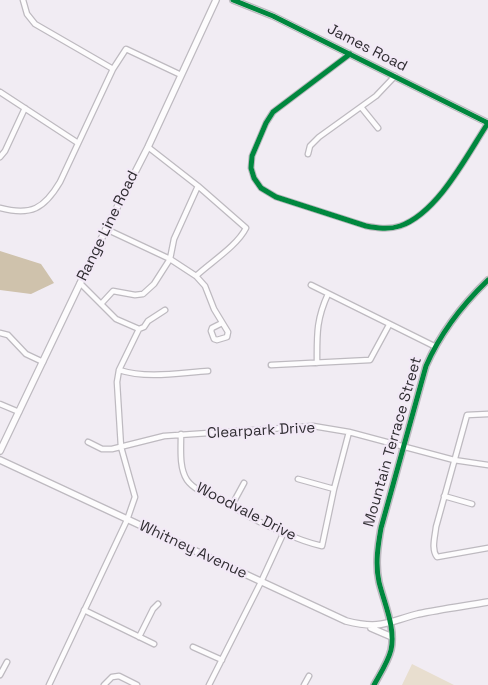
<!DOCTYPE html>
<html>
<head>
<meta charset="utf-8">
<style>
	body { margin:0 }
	canvas { display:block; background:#f1ecf3 }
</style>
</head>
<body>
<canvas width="488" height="685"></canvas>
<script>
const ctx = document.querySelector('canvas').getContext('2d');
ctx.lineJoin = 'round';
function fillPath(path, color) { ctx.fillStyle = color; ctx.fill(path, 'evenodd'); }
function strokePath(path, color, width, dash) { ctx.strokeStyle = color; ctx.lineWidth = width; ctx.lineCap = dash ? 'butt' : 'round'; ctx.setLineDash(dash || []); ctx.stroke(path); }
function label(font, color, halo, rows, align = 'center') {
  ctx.font = font + ' "Space Grotesk",sans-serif'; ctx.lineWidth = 4.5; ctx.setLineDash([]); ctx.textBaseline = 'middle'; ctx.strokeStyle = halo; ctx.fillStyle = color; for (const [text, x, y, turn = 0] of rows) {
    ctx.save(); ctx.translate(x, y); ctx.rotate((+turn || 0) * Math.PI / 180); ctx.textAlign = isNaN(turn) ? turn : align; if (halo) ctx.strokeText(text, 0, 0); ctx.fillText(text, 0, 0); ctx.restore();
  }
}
const green = new Path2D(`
	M412 664 454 685H402Z`);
const water = new Path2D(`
	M0 251 41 264 54 283 31 294 0 290Z`);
const minor = new Path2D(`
	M23 0 27 14 35 24 113 69
	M350 54 273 112 266 123 252 156 251 168 254 178 261 188 276 197 366 226C377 228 388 230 400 226 438 213 467 155 488 123
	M0 92 78 143
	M361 107 378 128
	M148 147 198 186 246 228C237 246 211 262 196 276
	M308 154 310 146 319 137 376 96 395 76
	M0 157 5 151 25 108
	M0 208C31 216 44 209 60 182L113 69 126 49 181 75
	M106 229 170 259 196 276 205 286 214 309 228 332 227 337 217 340 214 339 211 331 212 328 222 323
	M80 283 116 319 139 329
	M311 285 434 346
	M101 304 113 291 135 295 143 294 154 284 170 259 174 239 198 186
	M139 329 144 327 148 321 165 310
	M0 333 8 335 26 354 43 362
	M317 363C317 335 316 320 328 294
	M271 365 370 360 389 325
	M119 370C147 379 179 373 208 371
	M0 404 19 412
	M488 414 467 415 436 527C435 537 431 549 437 557L488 548
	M181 434C181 449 179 468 187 480 196 493 217 497 231 504 234 506 237 508 240 511 259 523 299 541 322 546L334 489 349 432
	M88 442 102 449H112L164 436 313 426 349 432 454 460 488 465
	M298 479 334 489
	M444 496 472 504
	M232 505 244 483
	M84 610 154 644
	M139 637 153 609 158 604
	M193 647 222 660
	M0 675 7 662
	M49 685 127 520 135 497 121 447 117 382 119 370 139 329
	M104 685 112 677 119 676 137 685
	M209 685 261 582 284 532
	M304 685 309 676`);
const tertiary = new Path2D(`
	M374 685C380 674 388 662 391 650 396 628 384 603 379 582 375 564 378 545 381 528L426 366C440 334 463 304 488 280`);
const secondary = new Path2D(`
	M233 0 273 16 488 123
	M0 451 106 229 148 147 216 0
	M0 460 346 621C381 630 387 622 418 614 441 609 465 606 488 602
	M371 628 392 637`);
const cycleway = new Path2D(`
	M233 0 273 16 488 123
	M350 54 273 112 266 123 252 156 251 168 254 178 261 188 276 197 366 226C377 228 388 230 400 226 438 213 467 155 488 123
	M374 685C380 674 388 662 391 650 396 628 384 603 379 582 375 564 378 545 381 528L426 366C440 334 463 304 488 280`);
const streetNames = [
	["James Road",367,48,27],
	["Range Line Road",108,226,-64],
	["Clearpark Drive",261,431,-3],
	["Mountain Terrace Street",393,442,-74],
	["Woodvale Drive",246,512,27],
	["Whitney Avenue",193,550,25]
];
fillPath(green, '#e8decf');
fillPath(water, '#cfc2ac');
strokePath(minor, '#bebac0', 7);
strokePath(tertiary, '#bebac0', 8);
strokePath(secondary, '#bebac0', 8);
strokePath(minor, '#fdfcfd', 4.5);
strokePath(tertiary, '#fdfcfd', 5);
strokePath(secondary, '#fdfcfd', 5.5);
strokePath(cycleway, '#00873e', 5);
label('15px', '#302d32', '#f2e9f6', streetNames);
</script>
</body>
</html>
